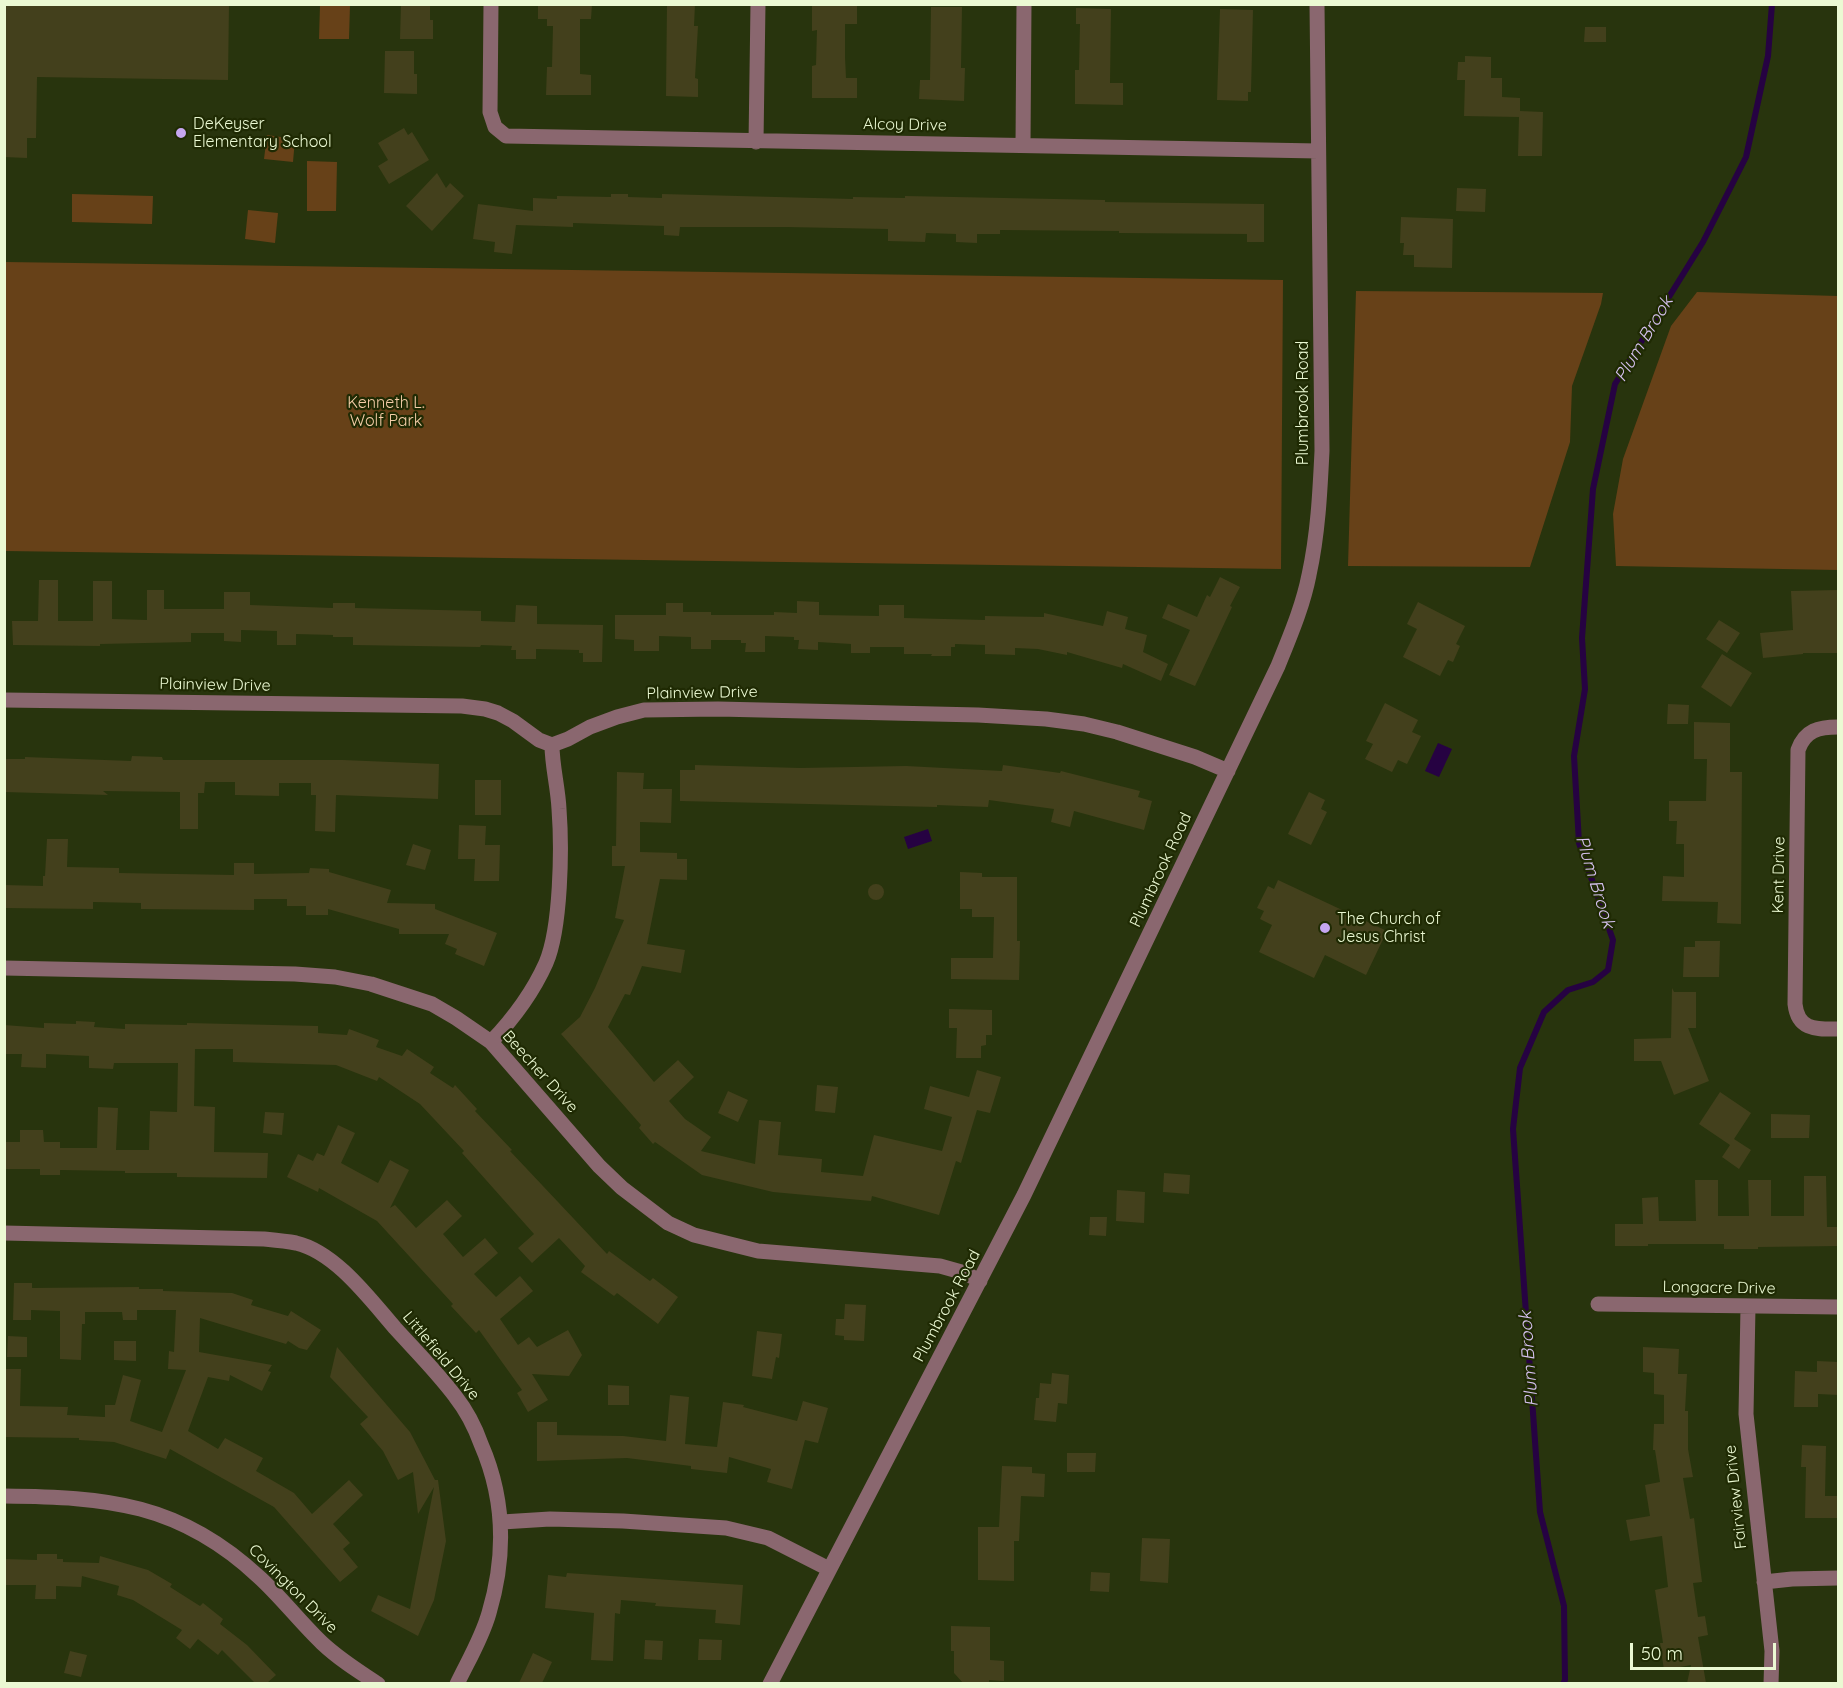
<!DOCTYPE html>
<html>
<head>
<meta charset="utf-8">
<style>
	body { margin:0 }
	#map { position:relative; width:1843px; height:1688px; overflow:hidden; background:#28340d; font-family:Quicksand,sans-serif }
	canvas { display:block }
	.frame { position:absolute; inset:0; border:6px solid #ebf9d3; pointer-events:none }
	.scale { position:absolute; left:1630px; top:1643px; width:146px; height:27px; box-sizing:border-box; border:3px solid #ebf9d3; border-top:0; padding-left:8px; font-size:18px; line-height:21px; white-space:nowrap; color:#ebf9d3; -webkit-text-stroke:4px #1f2a03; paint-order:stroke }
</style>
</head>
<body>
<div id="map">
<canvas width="1843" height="1688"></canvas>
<div class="frame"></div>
<div class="scale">50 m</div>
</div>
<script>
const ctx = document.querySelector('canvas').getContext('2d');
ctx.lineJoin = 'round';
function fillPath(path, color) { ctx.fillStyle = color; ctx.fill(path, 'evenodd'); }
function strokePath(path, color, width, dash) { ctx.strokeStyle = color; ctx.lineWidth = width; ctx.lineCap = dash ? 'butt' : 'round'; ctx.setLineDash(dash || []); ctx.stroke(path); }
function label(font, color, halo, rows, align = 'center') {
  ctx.font = font + ' Quicksand,sans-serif'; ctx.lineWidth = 4.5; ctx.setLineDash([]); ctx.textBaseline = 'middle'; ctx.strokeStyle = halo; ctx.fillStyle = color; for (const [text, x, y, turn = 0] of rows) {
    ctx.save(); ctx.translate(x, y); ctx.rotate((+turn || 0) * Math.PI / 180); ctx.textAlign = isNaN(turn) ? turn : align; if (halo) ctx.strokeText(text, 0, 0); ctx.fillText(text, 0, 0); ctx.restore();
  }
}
const green = new Path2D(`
	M320 5H350L349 39H319Z
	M267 135 295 139 293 162 264 159Z
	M307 161 337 162 336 211H307Z
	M72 194 153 196 152 224 72 222Z
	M248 210 278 213 275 243 245 239Z
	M5 262 1283 280 1281 569 5 551Z
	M1356 291 1603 293 1601 304 1572 386 1570 442 1530 567 1348 566Z
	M1697 292 1838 296V570L1616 566 1613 514 1623 459 1671 326Z`);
const water = new Path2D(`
	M1438 743 1452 749 1439 777 1425 771Z
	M928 829 932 841 908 849 904 837Z`);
const stream = new Path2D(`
	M1563 1684 1565 1680 1564 1606 1540 1512 1513 1129 1520 1068 1544 1012 1568 990 1593 982 1608 970 1613 940 1579 843 1574 756 1585 689 1582 638 1593 489 1615 384 1703 242 1746 157 1768 56 1772 4`);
const building = new Path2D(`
	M4 4H229L228 80 37 77 36 138H27V158L4 157Z
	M401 4H430V20H433V39H400Z
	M538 4H592L591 19H580V74L591 75V95H546L547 67H552L553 26H547V19H538Z
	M667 4H695L694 26H698L695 78 698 79V97L666 96Z
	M812 4H857V24H845V57L846 78H857V98H812V66L816 65 817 30 812 31Z
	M931 7H962L961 68H965L964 101 919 99 920 80H930Z
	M1076 8 1111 9 1110 83H1123V105L1075 104V70H1079L1080 24H1076Z
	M1220 9 1253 10 1251 92H1248V101L1217 100Z
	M1585 27H1606V42H1584Z
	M385 51H414V74H417V94L384 93Z
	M1465 56 1491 57V78H1502V97L1520 98V111L1543 112 1542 156H1518L1519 117 1464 116 1465 80H1457L1458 62H1465Z
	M404 128 408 135 412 132 429 160 389 184 378 166 388 160 378 143Z
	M437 173 446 188 450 183 464 196 432 231 406 206Z
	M1457 188 1486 189 1485 212 1456 211Z
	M611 194H628V197L662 198V194L853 199V197L905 198V196L1105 200V202L1264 204V242H1247V234L1119 233V231L1000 230V234H977V243L956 242V234L926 233 925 242 888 241V229L787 227H680L679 236 664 235V226L573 223V227L516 225 512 254 494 252 495 242 473 239 478 204 533 211V198L557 199V196L611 197Z
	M1401 217 1453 219 1452 268 1414 267V255H1403L1404 243H1400Z
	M1220 577 1240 587 1230 606 1232 607 1195 686 1169 675 1190 630 1162 618 1168 604 1197 617 1207 595 1210 597Z
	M39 580H58V621H93V581H112V619L147 620V590H164V609H224V592H250V605L333 608V603H355V608L481 611V621L515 622 516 605 537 606V624L603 625 602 662H583V653H579V650L536 649V659H516V650H511L512 646 481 645 480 647 353 645V637H333V635L296 634V645H277V631L241 630V642L224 641V633H191V642L100 644V646L13 645 12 621H38Z
	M1839 590V653H1803V654L1763 658 1760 633 1793 630 1791 591Z
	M797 601 819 602V615L879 616V605H904V618L985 620V616L1044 617V613L1103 626 1107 611 1128 617 1125 629 1147 635 1143 652 1168 664 1161 681 1123 664 1122 668 1067 652V655L1038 649 1015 648V655L985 654V645L955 644V647H951V656H931L932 654H904V647H870V653H851V644L818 642V650L798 649 799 640H794V637L765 636V652H745L746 643H741V640H711V649H691V637L659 636V651H634V640L615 639V615H666V603H683V612H711V615H774V612L797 613Z
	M1418 602 1465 626 1456 644 1460 646 1453 662 1448 660 1440 676 1403 657 1417 629 1407 624Z
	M1719 620 1740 633 1727 653 1706 639Z
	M1722 654 1752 673 1731 707 1701 687Z
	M1385 703 1418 720 1412 732 1421 736 1407 764 1398 760 1392 772 1365 759 1373 744 1366 741Z
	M1668 704 1689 705 1688 724H1667Z
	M1694 722 1730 723V772H1742L1741 924 1717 923 1718 902 1662 901 1663 876 1684 877V844H1676L1677 821H1669V801H1706L1707 759H1694Z
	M132 756 162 757 163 760H343L439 764 438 799 336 795 335 832 315 831 316 795H311V783H279V796L235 795V782H205L204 793H198V829H180V792L103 791 108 795 4 792V759H25V757L131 761Z
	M695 765 800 768 906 766 1002 771 1003 765 1060 773 1061 771 1140 791 1138 797 1152 801 1144 830 1074 811 1070 827 1051 822 1054 809 989 800 988 807 937 805V807L680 801V770H695Z
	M617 772 644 773 643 789H672L671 823 640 822V852L677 853V859H687V880L660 879 647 944 685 950 681 973 642 966 630 995 625 994 608 1027 654 1082 678 1060 694 1077 669 1101 685 1119 711 1137 701 1151 755 1164 759 1120 781 1122 778 1155 822 1159 821 1172 863 1176 874 1135 942 1151 952 1117 924 1109 930 1086 969 1097 977 1070 1001 1077 990 1113 977 1110 961 1163 956 1161 939 1215 872 1196 871 1201 773 1192 702 1175 655 1142 653 1144 639 1128 641 1125 561 1034 580 1017 595 988 624 920 615 918 625 866H612V846H616Z
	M475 780H501V815H475Z
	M1309 792 1325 800 1321 809 1327 812 1311 845 1288 834Z
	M459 825 486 826 485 845H500L499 881H474L475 859H458Z
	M47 839H68L67 867 119 868V873L234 875V863H254V874L309 873 310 868 329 869V872L391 890 387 903 435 904V909L497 933 484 966 455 954 457 949 445 944 449 934H399V929L328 909V915H306V906H287V899H254V910L141 909V903L93 902V909L4 908V885L43 886V876H45Z
	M413 844 431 850 425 870 406 865Z
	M960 872 982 873V877H1017V941H1020L1019 980 951 979V958H993L994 917H972V909H960Z
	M1278 880 1387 931 1366 975 1325 955 1314 978 1259 952 1272 925 1260 919 1264 911 1257 908 1268 886 1274 889Z
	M868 892a8 8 0 1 1 16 0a8 8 0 1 1-16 0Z
	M1695 941H1720L1719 977H1683L1684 947H1695Z
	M1672 988 1674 992H1696V1028H1688L1709 1081 1674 1095 1661 1061H1634V1039L1671 1038Z
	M949 1009 992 1010V1035H986V1045L981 1046V1058H956L957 1028H949Z
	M76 1021 95 1022 94 1027 125 1029V1024L187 1025V1023L318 1026V1033L347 1035 349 1029 379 1040 376 1047 402 1056 407 1049 434 1067 430 1073 453 1088 455 1085 477 1109 475 1111 512 1150 510 1151 607 1254 609 1251 650 1281 653 1278 678 1297 658 1324 617 1293 614 1296 581 1272 585 1266 559 1238 532 1263 518 1248 534 1234 462 1153 464 1151 420 1104 379 1077 377 1081 336 1065 233 1062V1049H195L194 1106 215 1107 214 1152 268 1153 267 1178 177 1177V1173H125V1171L60 1170V1175H40V1169H4V1142H20V1130H43L44 1142H60V1148H97L98 1107 118 1108 116 1150H149L150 1111 177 1112 178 1063H114L113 1069 89 1068V1056L46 1054V1068L21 1067 22 1054H4V1025L44 1028V1023L76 1024Z
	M817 1085 838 1087 835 1113 815 1111Z
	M728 1091 748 1100 738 1122 718 1113Z
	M1720 1092 1751 1113 1734 1139 1751 1150 1739 1169 1722 1157 1730 1145 1699 1124Z
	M265 1112 284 1113 282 1135 263 1133Z
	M1771 1114 1810 1115 1809 1138H1771Z
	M338 1125 355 1133 341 1163 378 1183 390 1160 409 1170 390 1208 395 1205 416 1228 447 1200 462 1216 443 1234 463 1257 485 1238 498 1253 474 1274 496 1297 520 1276 533 1291 500 1319 518 1345 529 1337 537 1347 568 1330 582 1355 569 1376 532 1374 548 1400 528 1412 517 1393 522 1390 479 1330 476 1333 451 1306 453 1304 377 1221 319 1188 318 1192 287 1177 298 1154 313 1161 317 1153 324 1156Z
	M1164 1173 1190 1175 1189 1194 1163 1192Z
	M1804 1176H1826L1827 1227H1839V1246L1758 1247V1249H1724V1244H1648V1246H1615V1224H1643L1642 1198 1658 1197 1659 1221H1696L1695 1180H1718V1216H1749L1748 1180H1771V1216H1804Z
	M1117 1190 1145 1192 1144 1223 1116 1221Z
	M1090 1217H1107L1106 1236 1089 1235Z
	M14 1283H32V1288L139 1287V1289H163V1291L232 1293 253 1300 251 1305 288 1316 291 1311 321 1330 307 1350 299 1348 288 1341 286 1344 200 1318 199 1352 272 1365 268 1371 271 1372 262 1391 230 1375 229 1381 208 1377 188 1431 218 1449 225 1438 263 1458 256 1471 294 1493 312 1514 349 1480 363 1495 333 1524 350 1543 343 1549 358 1567 340 1582 274 1507 170 1449 166 1459 114 1442 79 1440V1438L4 1437 5 1369H21L20 1406 68 1407 67 1415 105 1417V1405H115L123 1375 141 1380 130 1421 162 1432 186 1370 168 1369 169 1351 174 1352 176 1310H137V1320H123L122 1312H85V1324H82L81 1360 60 1359V1311L31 1310V1320H13Z
	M845 1304 866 1305 864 1341 844 1340V1336L835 1335 836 1319H844Z
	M757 1331 782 1334 779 1358 776 1357 772 1379 752 1376Z
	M8 1336 27 1337V1357H7Z
	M114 1341H136V1361L114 1360Z
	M337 1347 410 1432 435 1480H438L446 1541 434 1600 418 1636 371 1611 378 1595 410 1609 434 1487 418 1514 413 1472 398 1480 383 1451 360 1424 368 1417 330 1377Z
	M1643 1347 1679 1349 1678 1374H1687L1685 1411H1688V1449L1693 1477 1683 1478 1690 1519 1694 1518 1702 1582 1693 1583 1698 1617 1705 1616 1708 1635 1698 1637 1706 1683H1687L1691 1665 1664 1670 1660 1643H1663L1655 1590 1668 1587 1662 1536 1630 1541 1626 1520 1650 1516 1645 1485 1660 1482 1655 1450H1653L1654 1424H1664V1395L1654 1394V1373L1643 1372Z
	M1817 1361 1839 1362V1395L1818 1394V1407H1794L1795 1371 1817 1372Z
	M1052 1373 1069 1375 1067 1404 1058 1403 1056 1422 1034 1420 1036 1398H1039L1040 1383 1051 1384Z
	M608 1385 629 1386V1405H608Z
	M670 1395 689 1397 685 1444 717 1447 723 1402 744 1405 743 1407 797 1421 803 1401 828 1408 818 1443 805 1440 792 1489 767 1482 771 1469 729 1457 727 1473 691 1469V1466L627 1458 537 1461V1422H557V1435L623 1436 666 1441Z
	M1802 1445 1826 1446 1825 1496H1839L1838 1518H1805L1806 1467H1801Z
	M1067 1453H1096L1095 1472H1067Z
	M1002 1466 1032 1467V1473L1045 1474 1044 1497 1021 1496 1019 1541H1014V1581L978 1580V1527H999Z
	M1142 1538 1170 1539 1168 1583 1140 1581Z
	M37 1554H57V1559H63V1562L99 1563 100 1556 148 1570 172 1584 170 1587 200 1606 203 1603 223 1619 220 1624 247 1645 276 1675 267 1683H255L222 1650 218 1655 198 1639 190 1649 176 1638 182 1630 133 1600 117 1595 119 1586 82 1576 81 1587 56 1586V1599H35L36 1585H4V1559L37 1560Z
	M1091 1572 1110 1573 1109 1592 1090 1591Z
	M567 1573 743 1585 740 1625 715 1623 716 1610 655 1606 656 1603 621 1600 620 1614 615 1613 613 1661 591 1660 594 1613 545 1608 548 1575 566 1577Z
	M951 1626 990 1627V1660L1004 1661V1681L989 1680V1683H963L954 1673V1651H951Z
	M699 1639 722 1640 721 1660H698Z
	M645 1640 663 1641 662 1660 644 1659Z
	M70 1651 87 1655 81 1677 64 1673Z
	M533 1653 552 1662 542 1683H519Z`);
const minor = new Path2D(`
	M491 4 490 112 495 127 506 136 1318 151
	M756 142 758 4
	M1023 145 1024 4
	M4 700 462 706 485 709 498 713 513 721 539 740 552 745 568 739 590 727 617 717 644 710 718 709 978 715 1046 719 1084 724 1117 732 1195 757 1228 771
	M1838 727C1819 727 1805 730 1798 750L1795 1004C1798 1031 1817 1029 1838 1029
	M4 968 295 974 335 977 371 984 432 1004 456 1018 491 1042 599 1166 622 1188 668 1223 694 1235 758 1251 940 1266 965 1273 980 1281
	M491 1042C513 1019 533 992 546 963 561 928 562 848 559 809 558 787 552 766 552 745
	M4 1233 264 1239C274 1240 285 1241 296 1243 335 1252 369 1298 395 1328 415 1350 437 1372 455 1396 466 1410 475 1427 481 1444 505 1499 506 1556 489 1613 482 1638 468 1661 457 1684
	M1598 1304 1838 1307
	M1748 1307 1746 1414 1772 1651 1771 1684
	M4 1496C107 1497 180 1503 259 1577 281 1597 300 1622 322 1643 339 1659 358 1671 378 1684
	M502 1522 550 1519 623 1521 726 1528 768 1538 829 1569
	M1764 1582 1792 1579 1838 1578
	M770 1684 1024 1195 1278 666C1290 636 1303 606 1309 575 1318 534 1320 492 1322 451L1317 4`);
const markers = [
	[181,133,6,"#c6a6f0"],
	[1325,928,6,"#c6a6f0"]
];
const poiNames = [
	["DeKeyser",193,124],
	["Elementary School",193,142],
	["The Church of",1337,919],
	["Jesus Christ",1337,937]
];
const streetNames = [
	["Alcoy Drive",905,125,1],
	["Plumbrook Road",1303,403,-90],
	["Plainview Drive",215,685,1],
	["Plainview Drive",702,693,-1],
	["Plumbrook Road",1161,870,-65],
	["Kent Drive",1779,875,-89],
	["Beecher Drive",540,1072,48],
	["Longacre Drive",1719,1288,1],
	["Plumbrook Road",947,1306,-62],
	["Littlefield Drive",441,1356,50],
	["Fairview Drive",1736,1497,-96],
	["Covington Drive",293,1589,45]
];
const parkNames = [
	["Kenneth L.",386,403],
	["Wolf Park",386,421]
];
const waterNames = [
	["Plum Brook",1644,339,-59],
	["Plum Brook",1595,882,73],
	["Plum Brook",1529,1359,-94]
];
fillPath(green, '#674118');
fillPath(water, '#260242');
strokePath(stream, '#260242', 6);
fillPath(building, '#43401c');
strokePath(minor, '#8a676f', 15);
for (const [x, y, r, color] of markers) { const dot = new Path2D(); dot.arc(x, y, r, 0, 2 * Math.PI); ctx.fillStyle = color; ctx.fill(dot); strokePath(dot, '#1f2a03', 2); }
label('16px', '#ebf9d3', '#1f2a03', poiNames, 'left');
label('16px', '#ebf9d3', '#1f2a03', streetNames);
label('16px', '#f5cda8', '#1f2a03', parkNames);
label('italic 18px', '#d5c1ef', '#1f2a03', waterNames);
</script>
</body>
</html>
